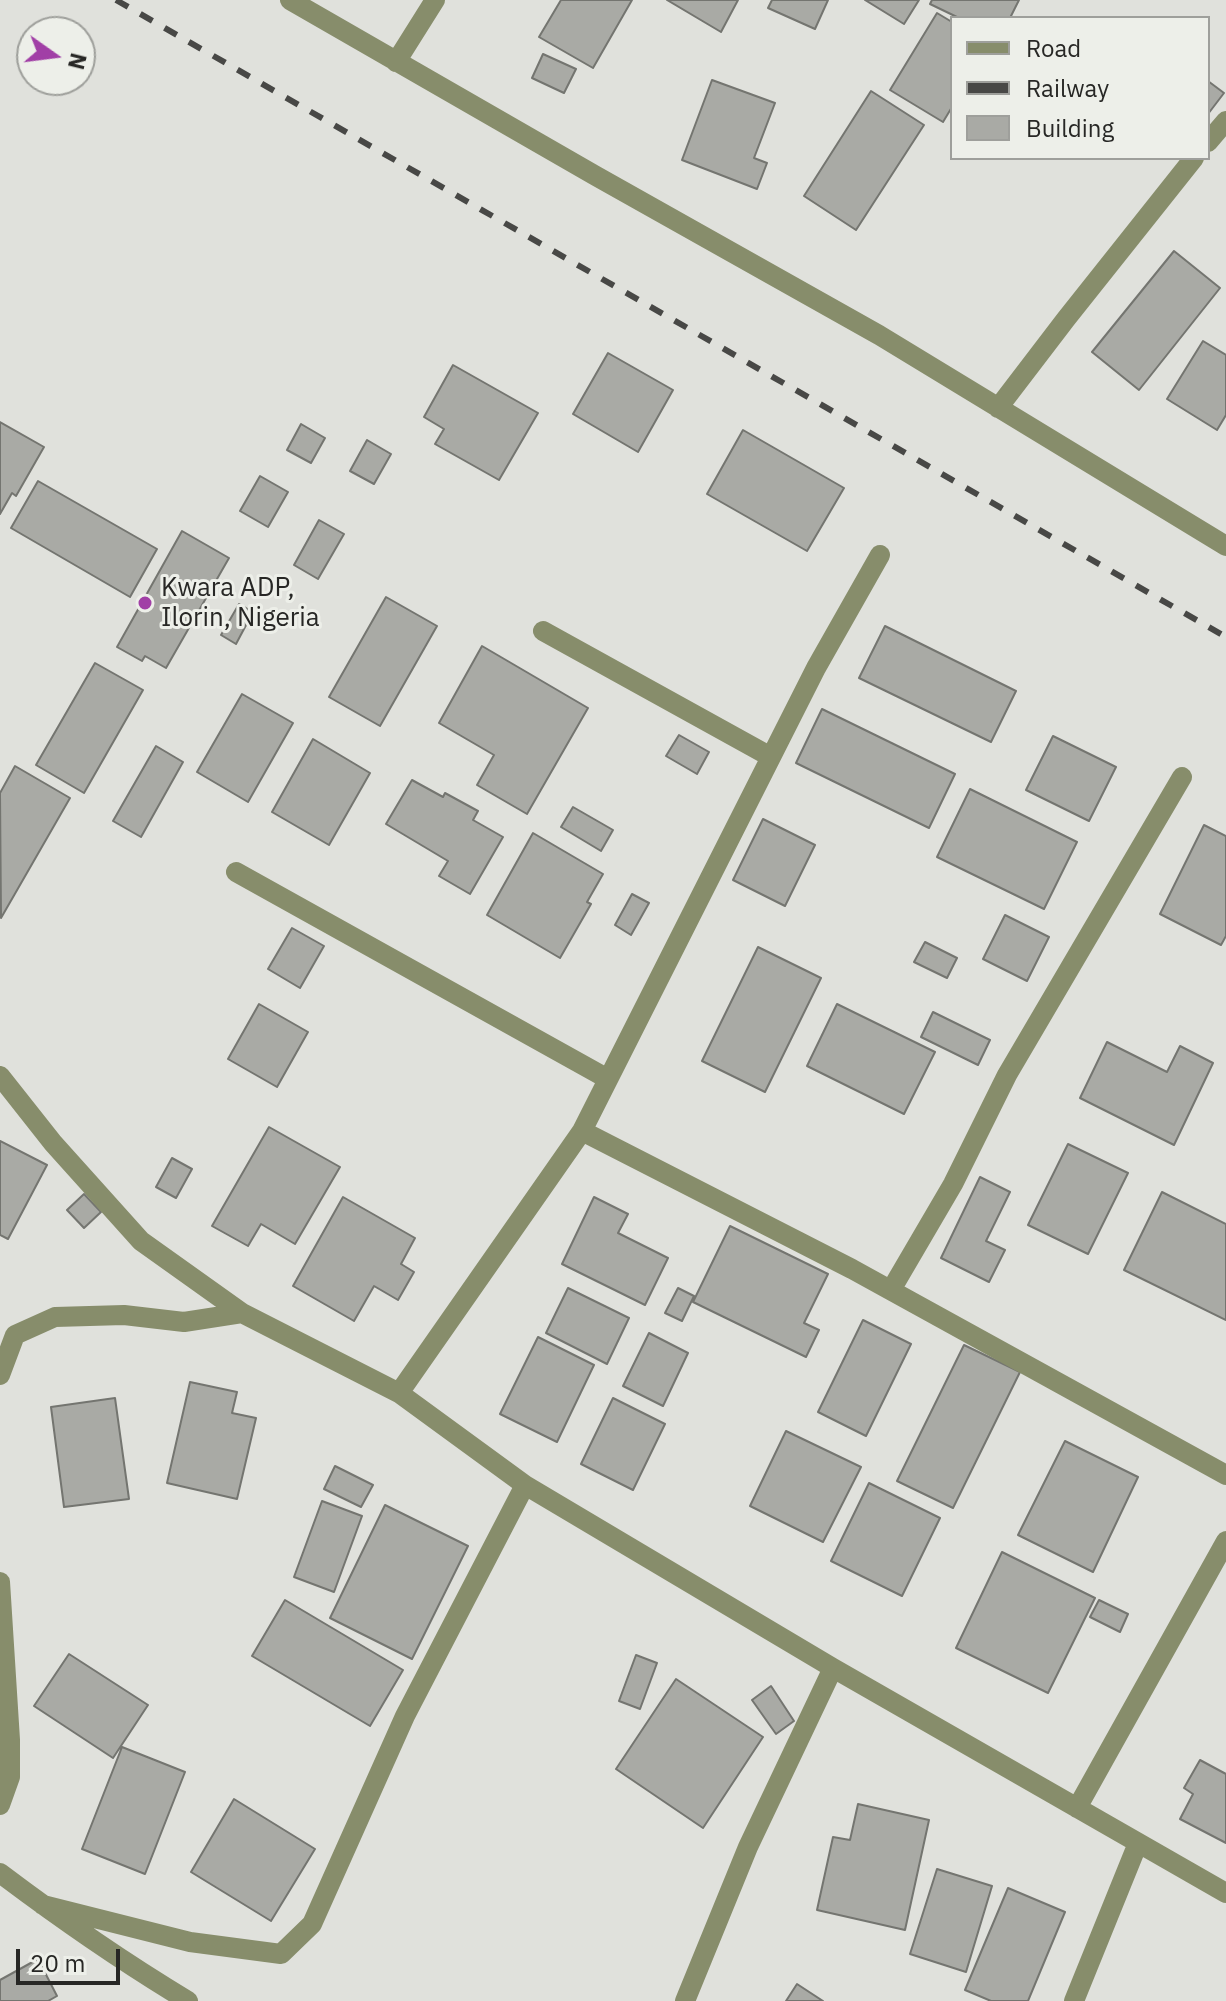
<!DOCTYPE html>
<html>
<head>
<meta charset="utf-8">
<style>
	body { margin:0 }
	#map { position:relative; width:1226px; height:2001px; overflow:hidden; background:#e0e1dc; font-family:"IBM Plex Sans",sans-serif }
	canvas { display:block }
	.legend { position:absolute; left:950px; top:16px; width:260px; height:144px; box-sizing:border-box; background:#edefe9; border:2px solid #9e9f9b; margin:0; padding:10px 14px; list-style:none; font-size:24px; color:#272725 }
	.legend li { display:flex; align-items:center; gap:16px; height:40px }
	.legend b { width:40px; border:2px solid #9e9f9b }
	.north { position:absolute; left:16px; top:16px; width:80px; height:80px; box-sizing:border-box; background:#edefe9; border:2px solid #9e9f9b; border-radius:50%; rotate:104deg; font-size:22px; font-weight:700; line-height:32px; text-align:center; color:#272725 }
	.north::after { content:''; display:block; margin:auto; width:28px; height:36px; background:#a13fa6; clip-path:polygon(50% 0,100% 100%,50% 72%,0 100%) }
	.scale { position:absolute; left:16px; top:1949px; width:104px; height:36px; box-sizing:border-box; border:4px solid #272725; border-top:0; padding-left:10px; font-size:24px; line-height:28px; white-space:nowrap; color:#272725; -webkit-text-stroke:6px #edefe9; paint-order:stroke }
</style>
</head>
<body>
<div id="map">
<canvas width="1226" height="2001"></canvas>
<ul class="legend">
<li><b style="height:10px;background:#878d6b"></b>Road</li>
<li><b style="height:10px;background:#484846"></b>Railway</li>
<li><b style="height:22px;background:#a9aaa5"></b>Building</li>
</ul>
<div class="north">N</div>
<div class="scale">20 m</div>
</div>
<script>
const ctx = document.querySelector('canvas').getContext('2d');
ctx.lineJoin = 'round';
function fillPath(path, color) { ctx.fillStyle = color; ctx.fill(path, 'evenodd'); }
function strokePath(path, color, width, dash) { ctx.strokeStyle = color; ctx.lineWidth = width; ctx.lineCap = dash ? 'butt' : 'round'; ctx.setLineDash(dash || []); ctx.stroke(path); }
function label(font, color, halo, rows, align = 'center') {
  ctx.font = font + ' "IBM Plex Sans",sans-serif'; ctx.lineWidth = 6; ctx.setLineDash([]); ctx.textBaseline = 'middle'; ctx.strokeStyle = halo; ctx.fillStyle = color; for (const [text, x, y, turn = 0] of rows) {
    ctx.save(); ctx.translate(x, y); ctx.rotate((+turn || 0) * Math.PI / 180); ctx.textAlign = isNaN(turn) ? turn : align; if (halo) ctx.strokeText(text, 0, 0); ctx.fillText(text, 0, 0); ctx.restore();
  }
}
const building = new Path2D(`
	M561 0H632L593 68 539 37Z
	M667 0H738L721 32Z
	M772 0H828L815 29 768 8Z
	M865 0H919L904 24Z
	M932 0H1019L1010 18H959L930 4Z
	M937 13 952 22V107L943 122 890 90Z
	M543 54 576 69 564 93 532 78Z
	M712 80 775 103 754 158 767 163 757 189 682 160Z
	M1208 81 1224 93 1208 114Z
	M871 91 924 125 856 230 804 196Z
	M1174 251 1220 288 1139 390 1092 352Z
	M1203 341 1226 355V415L1217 430 1167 399Z
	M608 353 673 390 638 452 573 414Z
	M453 365 538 413 499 480 435 444 444 429 424 417Z
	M0 422 44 447 16 496 12 493 0 514Z
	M301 424 325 438 311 463 287 450Z
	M743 430 844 488 807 551 707 494Z
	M367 440 391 454 374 484 350 471Z
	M260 476 288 492 268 527 240 511Z
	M38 481 157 549 130 597 11 528Z
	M319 520 344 534 318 579 294 565Z
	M182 531 229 558 166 668 145 656 142 661 117 647Z
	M386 597 437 626 380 726 329 697Z
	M239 604 253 612 236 644 221 635Z
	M885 626 1016 691 991 742 859 678Z
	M482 646 588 708 527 814 477 785 494 755 439 723Z
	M95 663 143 690 84 793 36 765Z
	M242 694 293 723 248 802 197 772Z
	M822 709 955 774 929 828 796 763Z
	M679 735 709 752 697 774 666 756Z
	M1053 736 1116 767 1089 821 1026 790Z
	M313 739 370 773 329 845 272 812Z
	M156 746 183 762 141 837 113 821Z
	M15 766 70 798 1 918 0 793Z
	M412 780 443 797 445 793 478 811 473 820 503 837 470 894 439 876 448 861 386 824Z
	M970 789 1077 842 1044 909 937 857Z
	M573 807 613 830 601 851 561 827Z
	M763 819 815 845 785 906 733 880Z
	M1204 825 1226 836V936L1221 945 1160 914Z
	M533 833 603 874 587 902 591 904 560 958 487 915Z
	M632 894 649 903 631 935 615 925Z
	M1005 915 1049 937 1027 981 983 959Z
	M292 928 324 946 300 988 268 969Z
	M925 942 957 958 947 978 914 962Z
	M758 947 821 978 765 1092 702 1061Z
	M259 1004 308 1032 277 1087 228 1059Z
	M837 1004 935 1052 904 1114 807 1066Z
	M933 1012 990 1040 978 1065 921 1037Z
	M1107 1042 1167 1072 1180 1046 1213 1063 1174 1145 1080 1098Z
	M269 1127 340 1167 295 1244 261 1224 248 1246 212 1226Z
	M0 1141 47 1165 8 1239 0 1235Z
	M1068 1144 1128 1173 1088 1254 1028 1225Z
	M172 1158 192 1169 176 1198 156 1187Z
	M980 1177 1010 1192 986 1241 1005 1250 989 1282 941 1258Z
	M1162 1192 1226 1224V1320L1124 1270Z
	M84 1194 101 1212 84 1228 67 1210Z
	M343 1197 415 1238 401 1264 414 1272 398 1300 374 1286 354 1321 293 1286Z
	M594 1197 628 1214 618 1233 668 1258 645 1305 562 1264Z
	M730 1226 828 1274 804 1323 819 1330 806 1357 693 1302Z
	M568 1288 629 1318 607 1364 546 1333Z
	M678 1288 694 1296 682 1321 665 1313Z
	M863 1320 911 1344 866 1436 818 1412Z
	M649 1333 688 1353 663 1406 623 1386Z
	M538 1337 594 1365 557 1442 500 1414Z
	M964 1345 1020 1372 953 1508 897 1481Z
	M190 1382 237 1392 232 1413 256 1418 237 1499 167 1483Z
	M115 1398 129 1499 64 1507 51 1407Z
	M613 1398 665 1424 633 1490 581 1464Z
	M786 1431 861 1467 823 1542 750 1506Z
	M1065 1441 1138 1477 1093 1572 1018 1535Z
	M335 1466 373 1485 361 1507 324 1489Z
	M869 1483 940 1518 902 1596 831 1561Z
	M322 1501 362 1516 334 1592 294 1577Z
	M385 1505 468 1546 412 1659 330 1618Z
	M1002 1552 1095 1598 1048 1693 956 1648Z
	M285 1600 403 1670 370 1726 252 1656Z
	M1099 1600 1128 1614 1120 1632 1090 1617Z
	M69 1654 148 1705 113 1758 34 1706Z
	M636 1655 657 1663 640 1709 619 1701Z
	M676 1679 763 1737 703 1828 616 1769Z
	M771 1686 794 1721 776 1734 752 1700Z
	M122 1747 185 1772 145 1874 82 1849Z
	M1200 1760 1226 1774V1843L1180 1819 1193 1794 1184 1788Z
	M234 1799 315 1849 271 1921 191 1872Z
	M858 1804 929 1820 905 1930 817 1910 833 1837 850 1840Z
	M937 1869 992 1886 966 1972 910 1954Z
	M1008 1888 1065 1912 1028 2001H991L965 1990Z
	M38 1959 57 1996 48 2001H0V1980Z
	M797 1984 823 2001H786Z`);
const minor = new Path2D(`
	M290 0 596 176 879 335 1226 546
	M396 62 435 0
	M1208 142 1226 121
	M998 408 1066 319 1194 158
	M543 631 771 757
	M236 872 608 1079
	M0 1076 53 1143 141 1241 242 1313 399 1393 525 1485 833 1668 1226 1893
	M582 1131 852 1269 1226 1475
	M891 1290 953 1184 1007 1075 1182 777
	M0 1375 15 1335 55 1317 124 1315 184 1322 242 1313
	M399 1393 582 1131 816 668 880 555
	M0 1582 10 1740V1777L0 1805
	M1077 1808 1226 1541
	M0 1873C61 1919 123 1962 188 2001
	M43 1905 190 1942 281 1954 312 1924 405 1716 525 1485
	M685 2001 748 1847 833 1668
	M1074 2001 1138 1843`);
const rail = new Path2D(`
	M116 0 1226 637`);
const markers = [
	[145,603,8,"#a13fa6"]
];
const poiNames = [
	["Kwara ADP,",161,588],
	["Ilorin, Nigeria",161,618]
];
fillPath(building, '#a9aaa5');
strokePath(building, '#747570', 2);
strokePath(minor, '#878d6b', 20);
strokePath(rail, '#484846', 6, [14, 14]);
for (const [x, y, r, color] of markers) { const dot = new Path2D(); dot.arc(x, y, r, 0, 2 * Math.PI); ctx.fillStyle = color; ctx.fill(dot); strokePath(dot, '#edefe9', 3); }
label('26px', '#272725', '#edefe9', poiNames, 'left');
</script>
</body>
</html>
